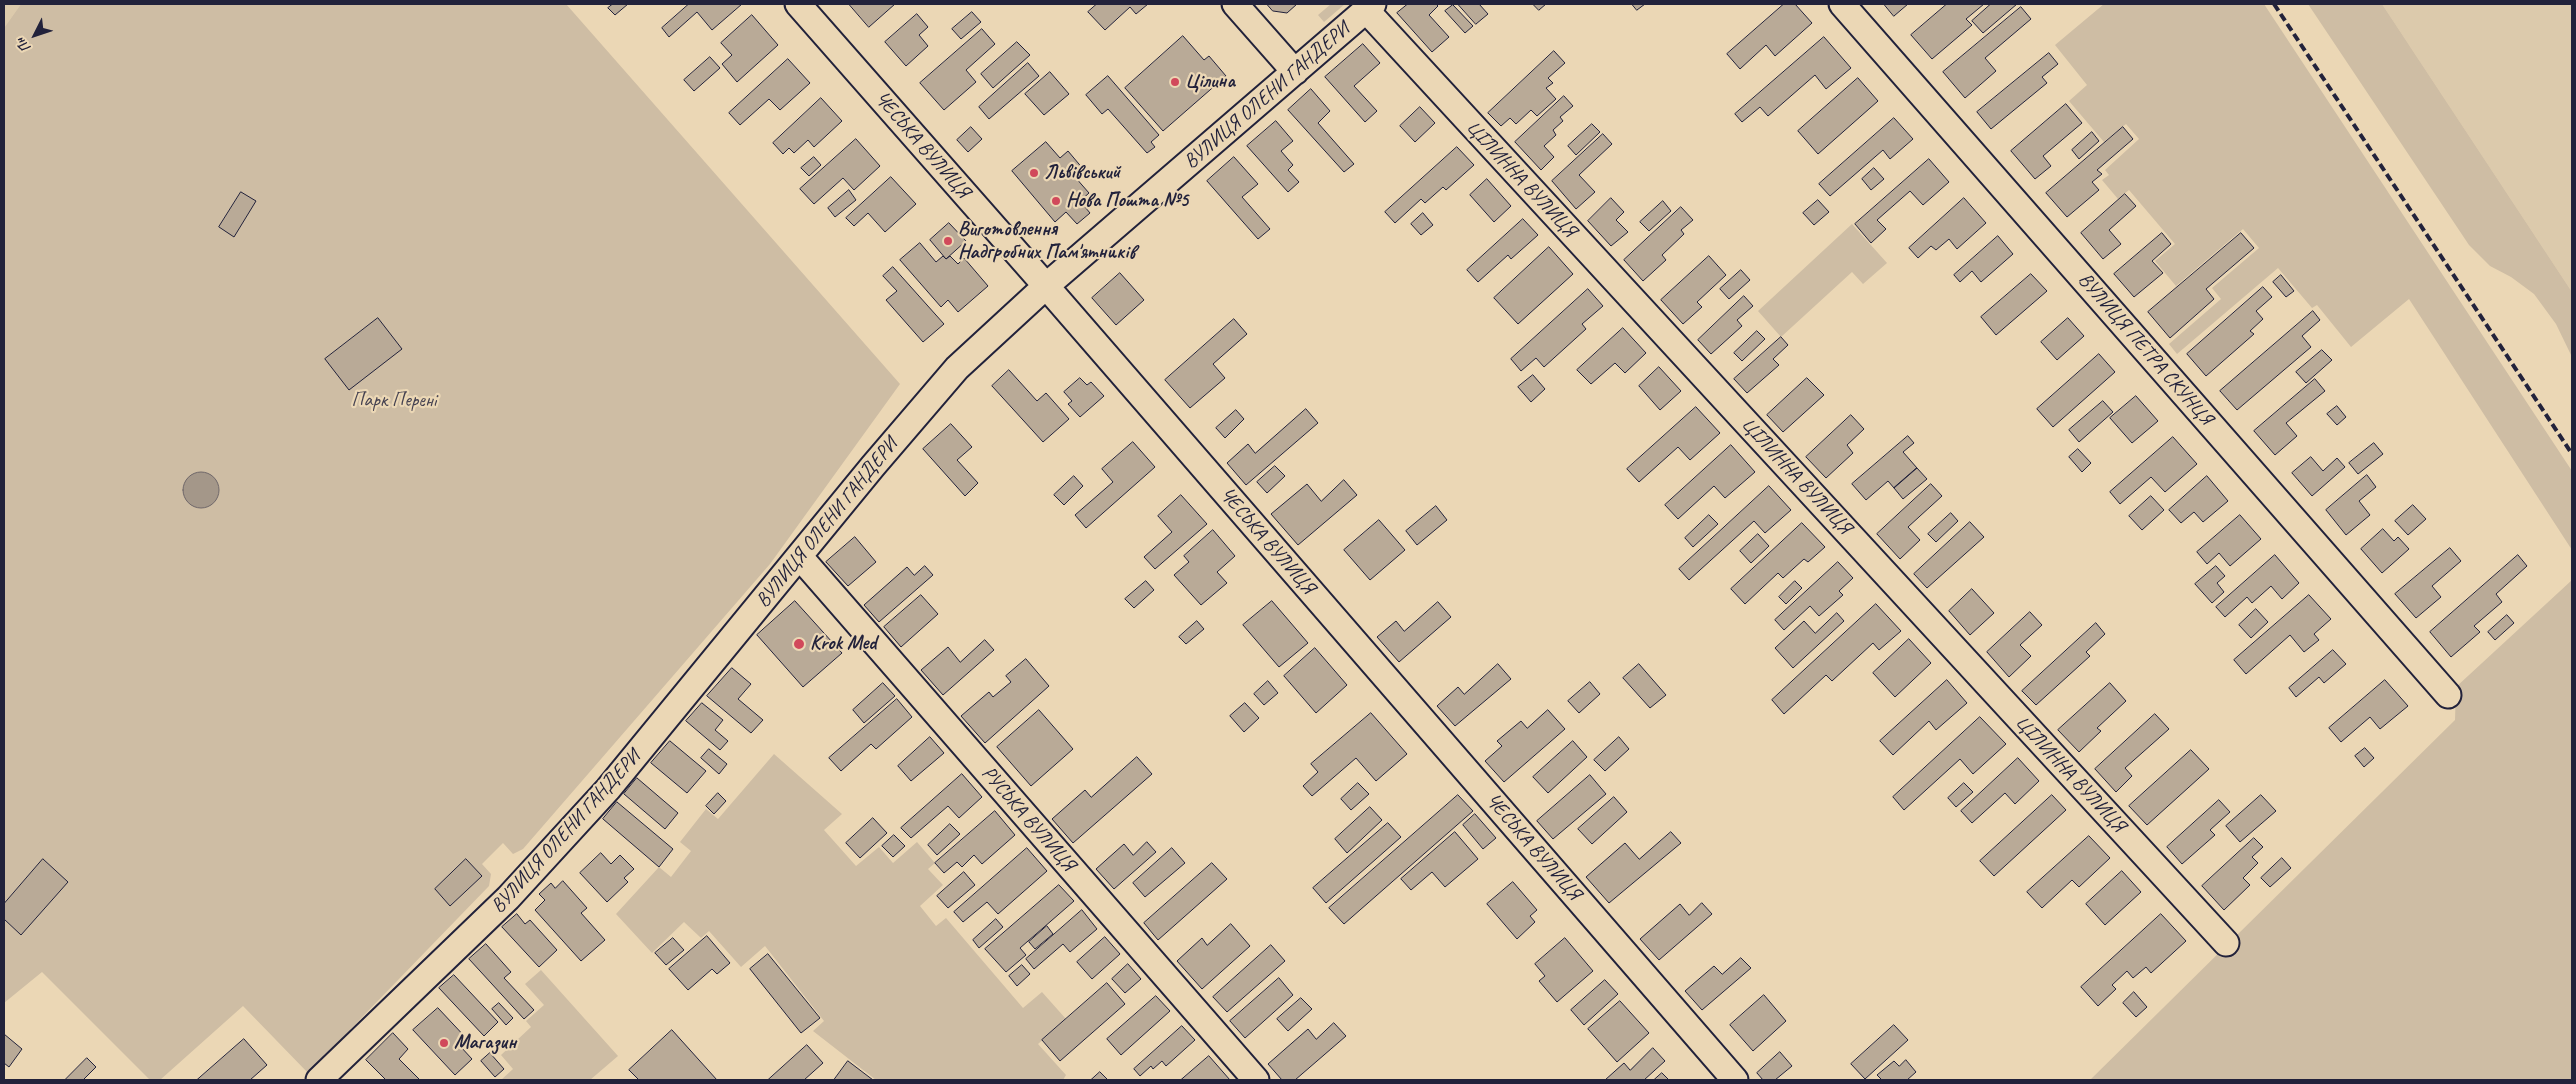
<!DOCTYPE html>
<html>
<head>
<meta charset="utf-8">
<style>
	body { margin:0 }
	#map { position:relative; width:2576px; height:1084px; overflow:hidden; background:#ebd7b5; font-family:Caveat,sans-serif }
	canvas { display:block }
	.frame { position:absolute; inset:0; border:5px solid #22223b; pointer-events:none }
	.north { position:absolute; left:10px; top:10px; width:50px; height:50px; -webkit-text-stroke:4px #ebd7b5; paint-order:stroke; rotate:229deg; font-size:14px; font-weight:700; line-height:20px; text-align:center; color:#22223b }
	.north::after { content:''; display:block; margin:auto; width:18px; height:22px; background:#22223b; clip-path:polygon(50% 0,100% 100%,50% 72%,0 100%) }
</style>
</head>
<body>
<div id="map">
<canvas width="2576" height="1084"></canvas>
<div class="frame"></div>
<div class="north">Пн</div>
</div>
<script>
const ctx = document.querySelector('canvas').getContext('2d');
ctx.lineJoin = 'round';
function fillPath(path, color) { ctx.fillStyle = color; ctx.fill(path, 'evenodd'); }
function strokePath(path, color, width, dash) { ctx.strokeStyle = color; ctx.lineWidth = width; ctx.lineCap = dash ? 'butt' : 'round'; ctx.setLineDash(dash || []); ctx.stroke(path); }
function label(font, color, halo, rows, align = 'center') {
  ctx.font = font + ' Caveat,sans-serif'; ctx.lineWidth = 4.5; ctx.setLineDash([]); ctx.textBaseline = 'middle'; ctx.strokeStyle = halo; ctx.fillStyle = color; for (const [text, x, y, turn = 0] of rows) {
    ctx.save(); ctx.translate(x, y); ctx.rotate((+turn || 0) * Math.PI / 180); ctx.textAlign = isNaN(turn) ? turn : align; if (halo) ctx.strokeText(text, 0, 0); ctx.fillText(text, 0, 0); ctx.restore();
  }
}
const built = new Path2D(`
	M4 4H21L4 28Z
	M2382 4H2572V292Z`);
const green = new Path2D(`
	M21 4H566L900 384 770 564 523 849 513 854 503 843 482 864 491 874 489 886 308 1073 243 1006 160 1080H150L42 972 4 1003V28Z
	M1331 4H1345L1324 22 1318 15Z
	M2104 4H2264L2572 471V550L2409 299 2351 347 2317 305 2312 308 2278 268 2177 354 2169 344 2221 299 2212 288 2259 248 2243 229 2176 286 2155 261 2175 244 2129 190 2118 199 2102 180 2109 175 2105 170 2139 139 2126 124 2104 142 2069 101 2087 85 2055 45Z
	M2308 4H2382L2572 292V357L2556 324 2534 294 2511 277 2490 266 2469 245Z
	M1852 224 1887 263 1863 284 1852 272 1781 337 1758 311Z
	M2572 580V1080H2090L2455 720 2456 687Z
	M774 754 842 814 824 830 856 866 879 847 893 863 917 842 935 863 928 869 943 885 920 906 936 926 946 918 1023 1008 1042 992 1066 1019 1038 1044 1066 1075 1063 1080H876L813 1031 824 1021 765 946 741 967 709 931 701 938 684 922 652 953 616 914 659 867 671 877 691 851 680 842 706 809 718 819Z
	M541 970 618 1056 590 1080H501L513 1069 501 1055 531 1027 526 1021 544 1005 525 984Z`);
const water = new Path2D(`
	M183 490a18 18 0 1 1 36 0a18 18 0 1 1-36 0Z`);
const building = new Path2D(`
	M613 4H628L615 15 608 8Z
	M689 4H742L712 30 697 12 669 37 662 28Z
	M849 4H895L869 27Z
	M1097 4H1148L1136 14 1130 7 1105 30 1088 12Z
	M1267 4H1297L1287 13 1273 11Z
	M1408 4H1436L1438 6 1429 15 1449 37 1432 52 1397 13Z
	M1458 4H1479L1488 14 1476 24Z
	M1533 4H1546L1539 10Z
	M1632 4H1645L1637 10Z
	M1784 4H1795L1812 23 1775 56 1766 45 1740 69 1727 54Z
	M1884 4H1908L1894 16Z
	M1947 4H1984L1966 19 1972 25 1932 59 1911 35Z
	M1991 4H2017L1983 33 1972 21Z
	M1453 5 1473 26 1465 33 1445 11Z
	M2021 7 2031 19 1985 58 1996 71 1965 98 1943 72Z
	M972 12 981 22 961 39 952 29Z
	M917 14 928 27 919 35 928 46 906 66 885 42Z
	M752 15 778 45 737 82 722 64 732 55 721 43Z
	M982 29 995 44 966 70 976 82 944 110 920 83Z
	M1183 36 1204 60 1209 56 1226 76 1163 131 1125 88Z
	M1824 37 1851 68 1826 89 1815 75 1768 116 1760 107 1742 122 1735 114Z
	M1017 42 1030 55 993 88 981 74Z
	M1363 44 1380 63 1354 86 1377 111 1365 122 1325 77Z
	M1554 51 1565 63 1548 78 1553 83 1546 88 1556 99 1537 116 1531 110 1516 124 1510 118 1501 126 1488 113Z
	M2049 53 2058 64 2042 77 2047 83 1991 129 1977 112Z
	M710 57 720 68 694 91 684 80Z
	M788 59 810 83 780 110 769 99 740 125 729 113Z
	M1028 63 1039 76 989 119 979 107Z
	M1050 72 1069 94 1044 115 1025 94Z
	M1108 76 1159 135 1151 142 1155 147 1147 153 1108 109 1102 114 1086 95Z
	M1858 78 1878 101 1818 154 1798 131Z
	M1311 89 1330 111 1318 123 1354 164 1344 172 1288 110Z
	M1564 96 1573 106 1560 117 1563 121 1553 130 1556 135 1544 146 1554 157 1541 170 1515 142Z
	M821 98 842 121 814 147 808 140 794 153 789 148 783 154 773 143Z
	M2066 104 2082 123 2043 156 2051 166 2035 179 2011 151Z
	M1420 107 1435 123 1415 142 1400 126Z
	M1894 118 1913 139 1890 159 1883 150 1830 196 1819 184Z
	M1276 121 1293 141 1281 151 1293 165 1288 170 1299 182 1288 192 1247 146Z
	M1592 124 1600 132 1576 155 1568 146Z
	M971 127 982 139 968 152 957 140Z
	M2123 127 2133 139 2097 170 2102 174 2092 182 2099 190 2067 217 2046 193Z
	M2092 132 2099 141 2079 159 2072 150Z
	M1603 134 1612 144 1579 175 1595 192 1576 209 1552 181Z
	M856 139 880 166 854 190 843 178 814 204 800 189Z
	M1046 142 1060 158 1068 151 1084 170 1075 177 1089 193 1080 201 1090 213 1077 224 1066 212 1055 222 1012 171Z
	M1457 147 1474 165 1446 190 1443 187 1425 203 1421 199 1395 223 1385 212Z
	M814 157 821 165 809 176 801 168Z
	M1234 157 1258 184 1242 197 1270 229 1258 239 1207 181Z
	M1929 159 1949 182 1923 205 1910 191 1877 220 1886 229 1871 243 1855 224Z
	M1874 168 1884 179 1871 190 1862 179Z
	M891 177 916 204 885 232 868 213 854 226 846 218Z
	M1487 179 1511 206 1494 222 1470 195Z
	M849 190 856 200 835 217 828 208Z
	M241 192 256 201 234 237 219 227Z
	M2125 194 2136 206 2109 230 2121 244 2103 259 2081 233Z
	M1611 198 1624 212 1616 220 1628 232 1611 246 1588 221Z
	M1964 198 1986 223 1957 249 1949 239 1936 250 1931 246 1918 258 1909 248Z
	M1818 200 1829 212 1814 225 1803 213Z
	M1663 201 1671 211 1649 231 1640 222Z
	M1681 207 1693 220 1681 230 1684 234 1662 255 1666 260 1643 281 1624 260Z
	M1423 213 1433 225 1421 235 1411 224Z
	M1523 219 1538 235 1511 259 1508 255 1478 282 1467 270Z
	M949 223 966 241 946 259 930 240Z
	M2162 233 2171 244 2152 261 2163 273 2134 297 2114 274Z
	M2241 233 2254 248 2206 289 2214 299 2170 338 2148 312Z
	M1998 236 2013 254 1981 282 1972 271 1960 282 1954 275Z
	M920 243 936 262 943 256 946 259 950 256 958 264 964 258 988 286 958 312 948 300 941 307 900 260Z
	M1549 247 1573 274 1518 324 1494 298Z
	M1709 256 1726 275 1697 302 1702 307 1683 324 1661 300Z
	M893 267 944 324 923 342 886 300 897 291 883 276Z
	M1741 270 1750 280 1729 299 1720 289Z
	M1120 273 1144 300 1116 325 1092 298Z
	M2031 274 2047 291 1996 335 1981 317Z
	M2281 275 2294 291 2286 297 2273 282Z
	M2263 287 2272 297 2256 311 2263 319 2250 331 2254 334 2206 376 2187 354Z
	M1588 289 1603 306 1582 324 1586 329 1544 367 1536 358 1521 371 1511 359Z
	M1744 296 1753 306 1737 320 1742 326 1711 354 1698 340Z
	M2313 311 2320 320 2302 336 2311 347 2237 410 2220 391Z
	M378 318 402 349 349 390 325 359Z
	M2068 318 2084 336 2057 360 2041 342Z
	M1234 319 1247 334 1213 364 1225 378 1190 408 1165 380Z
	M1623 328 1646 353 1625 373 1615 363 1591 384 1577 370Z
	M1757 331 1765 339 1742 361 1734 353Z
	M1781 337 1788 345 1773 359 1779 365 1747 393 1734 379Z
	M2322 350 2332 360 2306 383 2296 372Z
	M2099 354 2115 372 2053 427 2037 409Z
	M1659 367 1681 391 1660 410 1639 386Z
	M1009 370 1037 401 1046 393 1069 419 1043 442 992 386Z
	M1533 375 1545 389 1531 402 1518 387Z
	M1080 378 1087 385 1091 382 1104 396 1080 417 1068 404 1072 401 1064 392Z
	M1807 378 1824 395 1783 432 1767 415Z
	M2315 379 2325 391 2286 423 2297 436 2275 455 2254 431Z
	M2136 396 2158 421 2132 443 2110 418Z
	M2103 401 2113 412 2079 442 2069 430Z
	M2337 406 2346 417 2337 425 2327 414Z
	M1696 407 1720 433 1690 460 1678 447 1639 482 1627 469Z
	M1306 409 1318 423 1246 485 1227 463 1248 444 1255 453Z
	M1236 410 1244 419 1225 438 1216 428Z
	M1851 415 1864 429 1847 445 1853 453 1826 478 1806 457Z
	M951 424 972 447 957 460 978 483 965 496 923 449Z
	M1908 436 1914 443 1903 452 1917 468 1894 488 1888 481 1866 500 1852 484Z
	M2173 437 2197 464 2165 492 2151 477 2120 504 2110 492Z
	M1133 442 1155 467 1086 528 1075 515 1113 482 1102 469Z
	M2374 443 2383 454 2358 474 2349 463Z
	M1731 445 1755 472 1725 498 1714 486 1678 519 1665 505Z
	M2078 449 2091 463 2082 472 2069 457Z
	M2311 457 2323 471 2337 458 2345 467 2312 496 2292 473Z
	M1275 466 1285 476 1267 493 1257 482Z
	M1917 468 1927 479 1903 499 1894 488Z
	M2367 475 2376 487 2359 501 2370 515 2346 535 2326 510Z
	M1074 476 1083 486 1064 505 1054 495Z
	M2207 476 2228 501 2203 522 2194 512 2181 523 2169 510Z
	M1344 480 1357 495 1298 545 1271 514 1307 484 1321 501Z
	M1931 484 1942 496 1908 527 1920 540 1900 559 1877 534Z
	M1769 486 1791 510 1765 533 1754 521 1689 580 1679 569Z
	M1181 495 1207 524 1155 569 1144 557 1172 532 1158 516Z
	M2151 496 2164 510 2142 530 2129 516Z
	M2413 505 2426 519 2408 535 2395 521Z
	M1436 506 1447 520 1417 545 1406 531Z
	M1951 513 1958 521 1936 542 1928 534Z
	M1709 515 1718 524 1693 547 1685 538Z
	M2240 515 2261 539 2230 566 2219 553 2207 564 2197 552Z
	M1379 520 1405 550 1370 580 1344 550Z
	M1970 522 1984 537 1927 588 1914 574Z
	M1802 523 1825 547 1808 562 1804 559 1783 578 1778 573 1745 604 1731 589Z
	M2383 529 2394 541 2398 537 2409 549 2382 573 2361 549Z
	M1213 530 1235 556 1217 572 1227 583 1201 605 1174 575 1189 562 1184 556Z
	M1758 534 1769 546 1751 563 1740 551Z
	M855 537 876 562 848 586 826 562Z
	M2450 548 2461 561 2432 586 2441 597 2416 618 2395 594Z
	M2275 555 2299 583 2282 599 2271 586 2252 603 2247 597 2225 617 2216 607Z
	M2518 555 2527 566 2496 594 2502 602 2474 626 2480 632 2451 657 2430 632Z
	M1838 562 1853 578 1839 591 1843 595 1819 616 1810 606 1784 630 1775 620Z
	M925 566 933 575 879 622 864 605 907 567 914 575Z
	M2216 566 2225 576 2217 583 2224 592 2212 603 2195 584Z
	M1146 581 1154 590 1134 608 1125 599Z
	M1795 581 1802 588 1786 604 1779 597Z
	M1972 589 1994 613 1970 635 1949 611Z
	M921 595 938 614 901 647 884 627Z
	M2309 595 2331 619 2314 634 2319 640 2304 652 2290 635 2246 674 2234 660Z
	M795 601 842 653 803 687 757 635Z
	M1272 601 1308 643 1279 667 1243 625Z
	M1438 602 1451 617 1399 662 1377 637 1396 621 1404 631Z
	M1876 604 1901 631 1879 650 1873 643 1832 681 1826 675 1784 714 1772 700Z
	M2256 609 2268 622 2251 638 2239 625Z
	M2030 612 2042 625 2020 645 2031 656 2009 677 1987 652Z
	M1837 613 1844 621 1793 668 1775 648 1804 621 1815 633Z
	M2507 615 2514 623 2495 640 2488 632Z
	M1197 621 1204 629 1186 644 1179 637Z
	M2096 623 2105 634 2086 652 2090 656 2036 705 2022 691Z
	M1909 639 1931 663 1895 697 1873 673Z
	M985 640 994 650 943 695 921 670 948 647 960 662Z
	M1315 648 1347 685 1316 713 1284 676Z
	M2333 650 2346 664 2324 683 2319 677 2296 697 2289 688Z
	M1026 659 1049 686 985 743 961 716 989 692 993 697 1011 682 1006 676Z
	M1498 664 1511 679 1455 726 1437 706 1458 687 1464 694Z
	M1639 664 1666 695 1650 708 1623 678Z
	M732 668 751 684 738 699 763 720 751 733 707 696Z
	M1947 680 1967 703 1936 730 1929 721 1893 755 1880 741Z
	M2385 680 2408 706 2380 729 2370 717 2341 742 2329 728Z
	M1268 681 1278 693 1264 705 1254 694Z
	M1590 682 1600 694 1579 713 1568 701Z
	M883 683 895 696 864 723 853 710Z
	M2110 683 2126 701 2097 728 2101 731 2079 752 2058 730Z
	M897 699 912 717 876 749 871 744 841 771 829 758Z
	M702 703 723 720 715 730 728 741 720 750 686 721Z
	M1245 703 1259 718 1244 732 1230 716Z
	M1039 710 1073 749 1031 786 997 747Z
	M1548 710 1565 729 1504 782 1485 761 1502 746 1497 741 1521 721 1527 728Z
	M1371 713 1407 754 1376 781 1356 758 1312 796 1303 786 1318 772 1311 764Z
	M2155 714 2169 729 2125 768 2132 776 2116 792 2095 769Z
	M1980 717 2006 744 1973 774 1960 759 1904 810 1893 797Z
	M930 737 944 753 911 781 898 766Z
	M1619 737 1629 749 1605 771 1594 760Z
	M670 741 706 771 687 793 651 763Z
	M1573 741 1587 757 1548 793 1533 777Z
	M2365 748 2374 758 2364 767 2355 756Z
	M709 749 727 764 719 774 701 758Z
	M2191 750 2209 769 2147 825 2129 806Z
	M1137 757 1152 774 1073 843 1052 819 1085 790 1091 797Z
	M2018 758 2039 781 2015 804 2005 793 1972 823 1961 811Z
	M962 774 982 797 959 818 948 806 911 838 901 828Z
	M1590 775 1606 794 1553 839 1537 821Z
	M637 778 678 813 665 829 624 794Z
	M1358 783 1369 794 1351 810 1341 799Z
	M1964 783 1973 792 1956 807 1948 798Z
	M718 793 726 801 714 814 706 806Z
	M1458 795 1473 811 1344 924 1329 908Z
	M2052 795 2066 810 1994 876 1980 861Z
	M2261 795 2276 811 2240 842 2226 826Z
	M1614 797 1627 812 1592 844 1578 829Z
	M2219 800 2230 812 2210 830 2215 835 2182 864 2167 847Z
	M617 802 673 849 659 867 603 819Z
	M1370 807 1382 820 1347 853 1335 839Z
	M995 811 1015 835 982 864 974 855 962 867 957 862 944 873 935 863Z
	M1475 814 1496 838 1483 849 1463 825Z
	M873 818 887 833 860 858 846 843Z
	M1388 823 1401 837 1326 903 1313 888Z
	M950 824 960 834 937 855 928 845Z
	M1455 832 1478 859 1445 887 1432 872 1411 890 1401 879Z
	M1671 832 1681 843 1609 903 1586 877 1625 843 1639 859Z
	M894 835 905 846 893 857 882 846Z
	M2089 836 2110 858 2079 887 2072 880 2042 908 2027 892Z
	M2254 838 2263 847 2252 857 2258 863 2243 878 2250 885 2224 910 2202 886Z
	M1147 842 1156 852 1114 889 1096 869 1124 844 1133 855Z
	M1027 848 1047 871 998 914 987 902 963 922 954 912Z
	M1172 848 1185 863 1145 897 1133 883Z
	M601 853 611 864 620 855 634 869 624 878 628 882 607 902 580 873Z
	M2282 858 2291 868 2270 887 2261 878Z
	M43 859 68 882 21 935 4 919V904Z
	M466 859 482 876 450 906 435 889Z
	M1212 863 1227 879 1158 940 1144 923Z
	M2122 871 2141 892 2105 925 2086 904Z
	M964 872 975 885 948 908 937 896Z
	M563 881 587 908 581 913 605 940 581 961 535 910 545 900 539 894 551 883 555 888Z
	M1513 882 1537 910 1530 916 1535 922 1517 939 1487 904Z
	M1059 885 1074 901 1020 948 1026 955 1006 972 985 949Z
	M1702 903 1712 914 1659 960 1640 939 1680 904 1689 915Z
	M1082 910 1097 929 1070 952 1063 944 1034 969 1026 959Z
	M517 914 525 924 530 920 557 950 539 967 502 927Z
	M2161 914 2186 941 2151 973 2146 967 2133 978 2127 971 2112 985 2116 989 2098 1006 2081 987Z
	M996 919 1003 927 979 948 973 940Z
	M1231 924 1250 946 1202 989 1177 961 1202 938 1207 945Z
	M1047 926 1053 934 1035 949 1029 942Z
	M707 936 730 963 717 974 712 969 688 990 669 969Z
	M1105 937 1120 954 1092 979 1077 962Z
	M673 938 684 950 666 965 655 953Z
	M1565 938 1593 971 1557 1002 1539 981 1545 976 1535 964Z
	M486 944 511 972 504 978 534 1010 524 1019 469 959Z
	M1271 945 1285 961 1227 1012 1213 997Z
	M768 954 820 1018 801 1033 750 969Z
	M1741 958 1751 968 1702 1010 1685 991 1714 966 1722 974Z
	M1128 964 1141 979 1125 993 1112 979Z
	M1022 965 1030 974 1017 986 1009 976Z
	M454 975 498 1022 484 1036 439 988Z
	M1279 978 1293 995 1245 1038 1230 1021Z
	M1605 980 1618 994 1584 1025 1571 1010Z
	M1107 983 1125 1004 1060 1061 1042 1040Z
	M2134 992 2147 1007 2136 1017 2123 1003Z
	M1764 995 1786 1021 1753 1051 1730 1025Z
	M1156 996 1170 1011 1121 1055 1107 1039Z
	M1301 998 1312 1009 1288 1031 1277 1019Z
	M1620 1001 1649 1033 1617 1062 1588 1029Z
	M499 1003 513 1018 506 1025 492 1009Z
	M438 1008 468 1040 460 1046 472 1059 455 1075 413 1030Z
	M1334 1023 1346 1036 1295 1080H1282L1268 1064 1308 1029 1316 1039Z
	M1894 1025 1908 1040 1865 1079 1851 1064Z
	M1182 1026 1195 1040 1166 1066 1162 1061 1153 1069 1151 1066 1140 1076 1134 1069Z
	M672 1030 717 1080H639L629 1070Z
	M393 1033 408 1049 399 1059 420 1080H386L366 1060Z
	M4 1034 22 1049 9 1067 4 1063Z
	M244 1039 267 1065 250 1080H197Z
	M807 1045 823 1063 804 1080H768Z
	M1653 1048 1665 1061 1644 1080H1605L1624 1063 1630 1070Z
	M1780 1052 1792 1066 1775 1080H1763L1757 1073Z
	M490 1053 504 1069 495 1077 481 1061Z
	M1209 1056 1230 1080H1181Z
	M87 1058 96 1067 83 1080H65Z
	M1906 1060 1916 1072 1907 1080H1882L1877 1075 1894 1061 1899 1066Z
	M848 1061 873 1080H834Z
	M1100 1072 1108 1080H1091Z
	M1662 1073 1669 1080H1654Z`);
const minor = new Path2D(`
	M798 4 1046 286 1735 1080
	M1235 4 1295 72
	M1842 4 2448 695
	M1366 10 2226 943
	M800 557 1256 1080
	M319 1080 508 898 608 789 873 466 957 368 1046 286 1373 4`);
const rail = new Path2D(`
	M2274 4 2572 454`);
const markers = [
	[1175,82,5,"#d1495b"],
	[1034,173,5,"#d1495b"],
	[1056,201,5,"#d1495b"],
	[948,241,5,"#d1495b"],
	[799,644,6,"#d1495b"],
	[444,1043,5,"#d1495b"]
];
const poiNames = [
	["Цілина",1185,82],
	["Львівський",1044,173],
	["Нова Пошта №5",1066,201],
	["Виготовлення",958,230],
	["Надгробних Пам'ятників",958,253],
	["Krok Med",810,644],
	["Магазин",454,1043]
];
const streetNames = [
	["ВУЛИЦЯ ОЛЕНИ ГАНДЕРИ",1267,96,-41],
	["ЧЕСЬКА ВУЛИЦЯ",922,145,49],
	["ЦІЛИННА ВУЛИЦЯ",1521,179,47],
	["ВУЛИЦЯ ПЕТРА СКУНЦЯ",2145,349,49],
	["ЦІЛИННА ВУЛИЦЯ",1796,476,47],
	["ВУЛИЦЯ ОЛЕНИ ГАНДЕРИ",827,523,-51],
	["ЧЕСЬКА ВУЛИЦЯ",1267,541,49],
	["ЦІЛИННА ВУЛИЦЯ",2070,774,47],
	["РУСЬКА ВУЛИЦЯ",1028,819,49],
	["ВУЛИЦЯ ОЛЕНИ ГАНДЕРИ",566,832,-48],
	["ЧЕСЬКА ВУЛИЦЯ",1533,847,49]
];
const parkNames = [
	["Парк Перені",394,401]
];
fillPath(built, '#dccaac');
fillPath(green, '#cebda4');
fillPath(water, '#a49789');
strokePath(water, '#70686a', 1);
fillPath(building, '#b9aa97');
strokePath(building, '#22223b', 1);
strokePath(minor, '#22223b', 29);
strokePath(minor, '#ebd7b5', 25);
strokePath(rail, '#22223b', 4, [8, 4]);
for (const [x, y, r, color] of markers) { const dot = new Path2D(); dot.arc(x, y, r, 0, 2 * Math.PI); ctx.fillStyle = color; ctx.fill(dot); strokePath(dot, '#ebd7b5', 2); }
label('bold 20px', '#22223b', '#ebd7b5', poiNames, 'left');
label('20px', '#22223b', '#ebd7b5', streetNames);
label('20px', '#444150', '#ebd7b5', parkNames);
</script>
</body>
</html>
